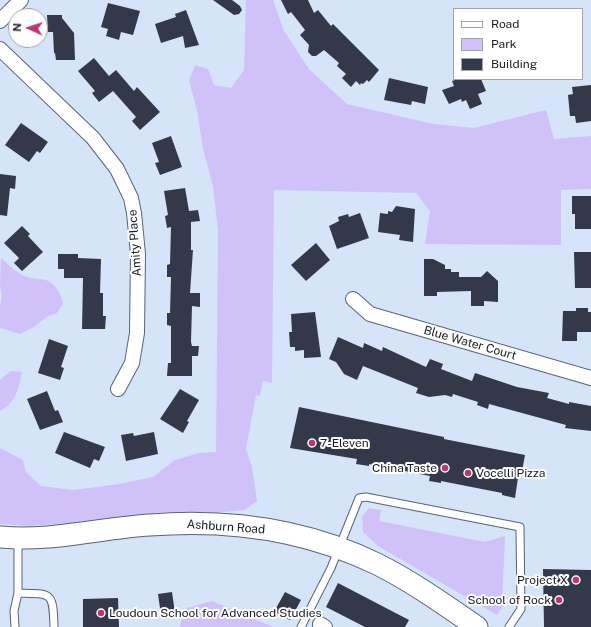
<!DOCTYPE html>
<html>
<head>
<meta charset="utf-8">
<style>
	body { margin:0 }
	#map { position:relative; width:591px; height:627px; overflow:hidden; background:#d5e4f9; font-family:"Public Sans",sans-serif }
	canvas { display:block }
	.legend { position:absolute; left:453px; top:8px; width:130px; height:72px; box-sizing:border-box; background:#fff; border:1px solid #a2a4a7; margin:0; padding:5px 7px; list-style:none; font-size:12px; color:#161c23 }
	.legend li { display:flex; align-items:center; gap:8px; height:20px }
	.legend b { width:20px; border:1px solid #a2a4a7 }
	.north { position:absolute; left:8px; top:8px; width:40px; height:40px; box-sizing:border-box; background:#fff; border:1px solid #a2a4a7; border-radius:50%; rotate:273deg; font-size:11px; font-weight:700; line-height:16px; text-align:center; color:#161c23 }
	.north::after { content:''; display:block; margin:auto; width:14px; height:18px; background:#bd3471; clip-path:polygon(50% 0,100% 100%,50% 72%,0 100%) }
</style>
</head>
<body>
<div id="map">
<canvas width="591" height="627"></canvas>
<ul class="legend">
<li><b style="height:5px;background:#fff"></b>Road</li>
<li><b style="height:11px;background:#d0c2f9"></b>Park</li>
<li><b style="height:11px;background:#34384b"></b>Building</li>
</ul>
<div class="north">N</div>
</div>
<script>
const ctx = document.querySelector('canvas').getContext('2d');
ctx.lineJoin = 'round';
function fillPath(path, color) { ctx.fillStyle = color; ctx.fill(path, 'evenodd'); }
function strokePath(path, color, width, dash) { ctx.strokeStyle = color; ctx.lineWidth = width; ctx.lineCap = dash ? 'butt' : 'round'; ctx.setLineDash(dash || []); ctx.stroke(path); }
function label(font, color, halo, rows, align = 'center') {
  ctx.font = font + ' "Public Sans",sans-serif'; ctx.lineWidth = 4; ctx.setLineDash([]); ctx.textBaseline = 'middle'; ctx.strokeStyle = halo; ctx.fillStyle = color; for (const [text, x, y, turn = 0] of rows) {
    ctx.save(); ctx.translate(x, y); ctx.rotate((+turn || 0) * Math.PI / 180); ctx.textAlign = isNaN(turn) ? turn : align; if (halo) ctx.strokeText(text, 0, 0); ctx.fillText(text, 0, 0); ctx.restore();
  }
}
const green = new Path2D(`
	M246 0H273L284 31 309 69 347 104 433 124 474 128 546 110 554 139 591 136V189L561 190V245L425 244 430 211 416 193 274 190 272 383 263 381 260 396 256 395 246 449 252 467 257 501 245 510 212 513 164 512 71 523 28 526 0 524V448L23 460 26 472 41 486 73 490 119 484 153 477 175 460 199 453 216 452 218 231 213 186 203 149 197 110 189 81 195 65 208 69 214 85 231 88 244 70Z
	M1 258C9 265 17 274 27 277 33 279 40 278 46 280 56 284 61 294 63 304L57 313 48 316 34 327 20 334 0 328V306L2 296 0 287Z
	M11 371 22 372C19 388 16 403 0 411V380Z
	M369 508 381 510 379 521 485 542 505 536 502 608 497 615 378 546 363 532 362 517Z
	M212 601 273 627H180L184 609Z`);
const building = new Path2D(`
	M213 0H232L240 6 242 10 239 14 234 15Z
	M281 0H308L314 13 318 10 331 26 333 24 379 70 369 82 367 80 363 84 361 83 360 85 356 81 351 87 342 78 346 74 337 66 339 63 324 50 316 56H312L308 52 309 45 300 35 305 30 291 12 288 14Z
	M108 3 140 11 133 35 121 32 119 40 106 36 108 29 101 27Z
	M186 10 199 45 185 48 183 36 161 43 155 24 176 17 175 14Z
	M47 15H62V18L74 33 75 60H56L55 53H54L53 32H48Z
	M94 58 109 76 116 70 134 91 137 87 160 112 140 130 132 121 136 117 113 91 99 102 92 93 95 91 78 71Z
	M389 78 428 87 425 104 412 101 411 105 384 100Z
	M458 79H481L486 91 478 94 482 104 470 109 466 100 462 102 461 99 449 104 442 90 454 86 452 81Z
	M591 85V121L576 123 575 116H570L568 95 573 94 572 87Z
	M21 123 48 142 40 153 37 151 29 162 5 145Z
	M171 136 182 167 160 175 155 163 159 162 152 143Z
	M0 174 16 176 15 189 10 188 7 216 0 215Z
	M185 188 189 211 198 210 200 221 191 222V250H193L190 293H200V307L192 306 191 342 192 346H199L198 356H192V376H167L168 363H171V326L167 325V313H170L171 277H167V265L170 264 171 227 167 228 165 216 168 215 164 191Z
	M572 196H591V229H575V214H572Z
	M396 206 415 209 413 242 399 240 400 235 378 232 380 213 388 214V211L392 212Z
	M360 213 369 238 337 249 329 226 339 221 338 217 348 214 349 217Z
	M22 226 30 234 28 236 43 252 22 271 14 263 19 258 4 243Z
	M316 243 330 260 306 281 291 265Z
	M574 252H591V288H575Z
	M58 254H78V258L101 259 100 293H103V316H106L105 329H82L83 278H64V269H58Z
	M424 259H433L445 265V269H451V272H459V277H481L487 271 498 281V302L484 301V306H471V291L437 292V296H424Z
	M576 308H588V312H591V332H577V341H562L563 311H576Z
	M315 312 321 357 304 358V350L295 351V347H290L289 332H292L291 314Z
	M338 337 363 348 364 343 382 351 383 347 426 367 430 359 443 364 441 369 472 381 475 373 517 387 549 393 547 398 569 404V402L591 406V431L565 428 566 425 489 404 488 409 477 405 478 402 453 394 452 397 445 395 429 397 416 393 418 388 363 366 357 380 344 374 336 362 329 359Z
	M49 339 68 346 61 367 64 368 60 380 38 373Z
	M180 389 199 400 187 421 189 422 183 433 160 419Z
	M47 391 55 411 58 410 63 422 40 430 27 399Z
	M299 407 444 437V439L525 455 522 471 521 470 518 478 515 498 502 495V493L441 481V483L429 481 430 476 369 464V466L356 464 357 459 290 448Z
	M64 432 105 447 99 461 94 459 90 468 55 453Z
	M154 432 158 454 126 461 121 435 133 433 134 436Z
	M543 569 591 570V627H544Z
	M338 583 409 620 405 627H365L326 607Z
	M172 592 175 613 161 615 158 594Z
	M285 592 301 600 290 620 274 612Z
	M118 598 119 627H83V599Z`);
const lane = new Path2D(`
	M18 593C52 594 53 591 54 627
	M15 627 14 611 18 593V539
	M301 627 331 568 359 498 366 497 520 527 521 609 509 627`);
const street = new Path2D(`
	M0 21 21 0
	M0 49 93 138 117 169 131 198 134 213 138 254 137 333 132 363 118 389
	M353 299 370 314 591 378
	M320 624 325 627`);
const secondary = new Path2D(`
	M0 537C51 542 100 528 150 525 228 519 307 530 377 564 413 582 445 605 477 627`);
const markers = [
	[312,443,4,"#bd3471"],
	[445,468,4,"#bd3471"],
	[468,473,4,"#bd3471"],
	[576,580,4,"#bd3471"],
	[559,600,4,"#bd3471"],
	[101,613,4,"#bd3471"]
];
const streetNames = [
	["Amity Place",135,243,-94],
	["Blue Water Court",470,343,16],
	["Ashburn Road",226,527,4]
];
const poiNames = [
	["7-Eleven",320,443],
	["China Taste",437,468,"right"],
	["Vocelli Pizza",476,473],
	["Project X",568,580,"right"],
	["School of Rock",551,600,"right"],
	["Loudoun School for Advanced Studies",109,613]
];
fillPath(green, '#d0c2f9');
fillPath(building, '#34384b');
strokePath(lane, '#576476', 9);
strokePath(street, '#576476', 16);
strokePath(secondary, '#576476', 23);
strokePath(lane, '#fff', 7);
strokePath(street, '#fff', 14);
strokePath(secondary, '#fff', 21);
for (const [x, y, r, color] of markers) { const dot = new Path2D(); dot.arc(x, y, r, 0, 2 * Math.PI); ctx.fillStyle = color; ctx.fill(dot); strokePath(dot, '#fff', 1.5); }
label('12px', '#161c23', '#fff', streetNames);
label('12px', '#161c23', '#fff', poiNames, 'left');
</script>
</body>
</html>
